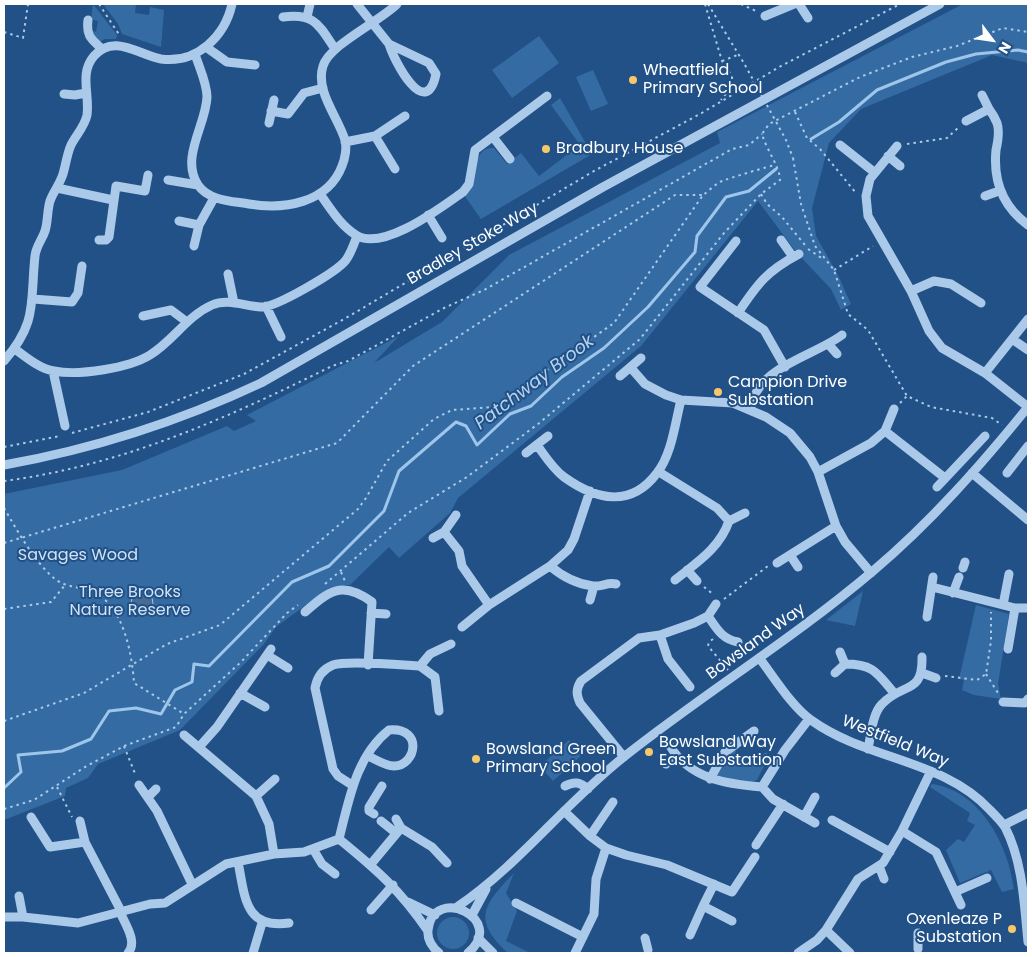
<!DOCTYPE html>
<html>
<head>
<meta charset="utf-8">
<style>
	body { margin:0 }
	#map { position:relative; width:1032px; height:957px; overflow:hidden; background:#215186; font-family:Poppins,sans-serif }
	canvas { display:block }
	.frame { position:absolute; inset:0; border:5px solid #fff; pointer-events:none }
	.north { position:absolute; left:967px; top:15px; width:50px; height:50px; -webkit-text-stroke:4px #215186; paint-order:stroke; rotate:121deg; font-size:14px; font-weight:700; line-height:20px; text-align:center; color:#fff }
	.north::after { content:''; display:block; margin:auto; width:18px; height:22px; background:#fff; clip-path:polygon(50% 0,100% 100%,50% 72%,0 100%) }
</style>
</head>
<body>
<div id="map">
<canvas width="1032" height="957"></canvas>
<div class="frame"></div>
<div class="north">N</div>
</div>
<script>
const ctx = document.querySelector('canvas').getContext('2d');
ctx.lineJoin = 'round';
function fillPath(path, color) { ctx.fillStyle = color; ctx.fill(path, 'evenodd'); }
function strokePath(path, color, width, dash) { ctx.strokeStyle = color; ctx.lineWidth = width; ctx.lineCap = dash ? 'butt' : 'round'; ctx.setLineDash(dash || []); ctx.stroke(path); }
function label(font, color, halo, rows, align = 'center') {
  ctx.font = font + ' Poppins,sans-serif'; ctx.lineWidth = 4; ctx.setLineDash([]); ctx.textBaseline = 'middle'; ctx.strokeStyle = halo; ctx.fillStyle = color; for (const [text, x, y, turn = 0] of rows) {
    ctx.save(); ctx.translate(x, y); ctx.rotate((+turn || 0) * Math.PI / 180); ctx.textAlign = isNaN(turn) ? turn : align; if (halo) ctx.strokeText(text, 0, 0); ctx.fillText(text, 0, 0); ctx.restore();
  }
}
const green = new Path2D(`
	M93 4 117 35 116 39H105L99 42 89 30 96 32 98 21 91 19Z
	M103 4H136L135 13 149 15 150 7 164 10 161 47 122 34 118 24Z
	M963 4H1028V63L992 55 861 109 829 143 812 208 816 236 838 275 851 304 841 310 831 289 796 252 758 201 641 346 458 498 450 513 399 558 389 547 350 585 329 588 276 627 264 644 180 730 98 764 88 778 66 788 65 796 4 820V494L122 470 227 426 234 431 256 421 247 415 399 336 374 363 442 322 509 255 720 143 717 132Z
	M539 36 559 63 512 98 492 70Z
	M593 70 608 104 591 111 576 77Z
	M560 98 592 154 481 219 464 195C480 185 469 146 494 148L507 164 521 153 539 176 580 145 551 105Z
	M863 591 855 626 826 620Z
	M976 605 1009 614 998 684 1001 699 974 695 962 690 964 680 959 679Z
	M569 740 582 755 553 781 540 766Z
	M734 749 737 753 731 758 735 764 741 759 747 767 766 752 769 756 757 780 751 782 717 777 724 758Z
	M932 784C981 791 1008 845 1014 889L1002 892 991 870 960 883 946 850 958 839 964 842 975 825 967 821 970 813 930 787Z
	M514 873 506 893 517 911 506 941 530 953H508C472 920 483 905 514 873Z
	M437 933a16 16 0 1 1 32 0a16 16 0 1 1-32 0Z`);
const water = new Path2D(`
	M131 603a11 11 0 1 1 22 0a11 11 0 1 1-22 0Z`);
const stream = new Path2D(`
	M811 139 839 122 877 90 946 62 976 54 1018 50 1028 52
	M4 788 21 772 18 755 62 751 91 739 109 711 136 708 161 714 175 690 192 682 194 664 209 666 292 582 329 566 384 511 399 471 456 422 466 426 477 445 510 414 531 406 562 377 604 348 648 307 695 252 697 236 726 197 749 191 776 169`);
const path = new Path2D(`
	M99 4 120 36
	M705 4 722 61 732 76V86L721 100
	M708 4 745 65
	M741 4 756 11
	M4 32 23 38 28 4
	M722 61 740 54
	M795 112 807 138 820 149 856 193
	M907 144 947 138 959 127
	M793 158 801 204 815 246 834 270 848 314 868 330 907 396 931 407 992 418 1002 425
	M761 194 767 204 782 217 805 245
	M808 249 823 259
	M834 270 873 246
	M900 403 907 396
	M72 433 148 412 244 374 346 318 594 171 700 114 781 66 900 4
	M4 447 60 436
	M4 481C120 466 228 418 332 366L348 361 444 308 484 290 732 149 749 145 762 134
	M4 508C17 530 35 563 55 579 65 587 79 587 91 591 123 603 132 653 134 683L184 714
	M4 543 337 443 413 366 675 195H703
	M341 572 345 581
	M325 584 408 513 467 477 538 424 640 339 724 233 761 194 780 180C780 167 766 149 762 134L769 124 860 77 912 57 957 46 1003 28 1028 32
	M704 587 714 595
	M724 599 768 566
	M4 609 51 602 65 585
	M713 639 709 642 708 646 728 670
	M986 674 998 693
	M945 676 977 680 986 674 991 641V612
	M4 721 84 693 167 644 220 625 358 509 366 498 387 461 434 419 452 410 494 407 614 323 703 195C709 191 715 184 722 181 727 179 772 165 776 165
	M124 746 136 776
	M57 787 72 817
	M4 809 34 800 85 767 124 746 176 727 184 714 241 662 287 613 298 605`);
const minor = new Path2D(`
	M357 4 389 44 429 63 436 74C426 122 394 61 389 44
	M799 4 808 18
	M765 16 794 4
	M283 17C315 13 319 25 335 49
	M307 17 310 4
	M88 20C86 36 91 39 102 49
	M206 47 227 62 255 65
	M195 54C199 67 207 83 207 97 206 125 180 158 198 185 209 201 232 201 249 204 284 210 328 203 342 166 345 159 347 148 345 140 338 117 315 91 323 66 329 45 379 22 397 4
	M64 94 75 95 86 93
	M982 95 989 109
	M271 111 288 114 304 93 323 88
	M966 121 989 109C992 113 995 118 997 123 1000 131 998 141 996 150 993 181 1002 206 1028 225
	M269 123 274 100
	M375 136 395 169
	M493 137 510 159
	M345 142 375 136 405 116
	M840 145 874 172
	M888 156 900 166
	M168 180 198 185
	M57 188 113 200
	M320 194C331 209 340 225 356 235 383 252 440 208 463 192L469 184 475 150 547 96
	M985 196 999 191
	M428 215 442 238
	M179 221 199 225 214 198
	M99 240H106L109 237 116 186 145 191 148 175
	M781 240 793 257
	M736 241 700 287 764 330 785 367
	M194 246 199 225
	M228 274 234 303
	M911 291 934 281 951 284 981 303
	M33 299 72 302 78 293 82 266
	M266 306 281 337
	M738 313C758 283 767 271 799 254
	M143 316 171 310 187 322
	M1012 339 1028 350
	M829 345 837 354
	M15 349C26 357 40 369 54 371 79 376 129 368 150 355 173 341 187 316 212 305 228 298 244 306 261 307 275 308 337 272 346 260 351 253 354 244 357 236
	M4 361C38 322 30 303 35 256 36 246 42 240 45 231 48 222 47 211 50 201 53 192 60 184 63 174 66 164 67 154 71 145 76 135 85 126 87 115 90 95 79 73 94 56 114 33 139 55 161 59 197 64 225 36 232 4
	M631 368 645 384 666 395 681 400 733 403 766 417 790 433 810 457 818 472 836 526 845 542 871 573
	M53 371 65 426
	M985 373 1028 319
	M620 376 641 358
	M750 409C752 404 754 396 757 391 771 365 818 353 842 335
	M885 431 945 478
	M537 445C545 456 553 469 564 477 596 500 631 508 657 473 672 454 675 423 681 400
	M526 453 548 436
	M4 465C94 449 178 422 261 383L603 187 940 4
	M659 472 717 508 729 521C720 548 696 563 675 580
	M818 472 871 443 885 431 894 409
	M972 473 1028 520
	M1007 473 1028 446
	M937 487 985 436
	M729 521 745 513
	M444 532 459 551 462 566 489 605
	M433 538 444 532 456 515
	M790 555 798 567
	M777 563 836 526
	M550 566C563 577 576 584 593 586 602 587 607 582 616 584
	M963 568 965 562
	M687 570 697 581
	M932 587 1015 608H1028
	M953 593 959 577
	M590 600 594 586
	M1003 605 1009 574
	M305 612C329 591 342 580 372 602L368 665
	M371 613 386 614
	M708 616C717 629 722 639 738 642
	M927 617 933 577
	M462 627 489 605 550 566 568 550 574 539 590 491
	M660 635 668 659 690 687
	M1008 649 1015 608
	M267 655 288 668
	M760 659C774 677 792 707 811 720 866 760 943 759 990 810 995 815 1001 821 1005 827 1023 862 1024 903 1028 942
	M845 664C874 664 877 673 895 694
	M835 673 845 664 840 652
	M922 673 936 678
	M240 693 265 707
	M1003 702 1025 703 1028 699
	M439 711 435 677 420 666 430 654 451 644
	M184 735 256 796 269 824 274 854
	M200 746 217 727 271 649
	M670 746C690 779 726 784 762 787L773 799 815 823
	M868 749C871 736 872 714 882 704 903 682 923 695 922 657
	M624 757 580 703C576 694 576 689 581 681L639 638 660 635 694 623 708 616 716 604
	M666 764 677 756
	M710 779 725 752 754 731
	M139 785 157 811 192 884
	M352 785 338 776 333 769 315 688C317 677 323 669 333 665 347 660 402 665 420 666
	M565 786C574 781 580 782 588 789
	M762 787 785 750 809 719
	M256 796 275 779
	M148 797 156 789
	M564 811 590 836 606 848 626 855 667 865 732 892 755 857
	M374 814 369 811V807L382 786
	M31 817 50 847 85 842
	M804 817 815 797
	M396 819 401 828 432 847 447 863
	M832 820 890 852
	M80 821 85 842 121 911
	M381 821 396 833
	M1004 825 1028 813
	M902 831 936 852 961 905
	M590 836 613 802
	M339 839C349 800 356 756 389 730 424 727 416 766 394 766 385 766 375 759 368 756
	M756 845 783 804
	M313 849 322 864 335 874
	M238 862C245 896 244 929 289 923
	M371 864 401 828
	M879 866 884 879
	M955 892 987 878
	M19 896 23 917
	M408 902 435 915
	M516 903 583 937
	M703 906 714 884
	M457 907C519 865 565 803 625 756 706 692 794 638 873 571 931 522 981 465 1028 407L985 373 942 348 929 331 911 291 868 216 866 196 870 179 897 146
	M371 910 393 885
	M120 912C125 924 138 942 128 953
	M472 915 486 889
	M4 917H23L78 923 150 904 165 903 226 864 274 854 304 852 339 839C377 870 400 890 428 931
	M826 930 850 953
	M690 935 703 906 732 921
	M478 938 493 953
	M645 938 648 950
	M918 949V933
	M253 953 262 923
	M439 953C432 947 427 939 428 930 433 884 508 919 468 953
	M575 953 594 914 596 879 606 848
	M798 953 817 940 826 930 858 879 883 863 902 831 931 771`);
const pathBridge = new Path2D(`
	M745 65 786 140 793 158`);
const markers = [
	[633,80,5,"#f6c86c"],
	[546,149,5,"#f6c86c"],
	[718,392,5,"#f6c86c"],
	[649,752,5,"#f6c86c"],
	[476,759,5,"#f6c86c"],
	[1012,929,5,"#f6c86c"]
];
const poiNames = [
	["Wheatfield",643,71],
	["Primary School",643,89],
	["Bradbury House",556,149],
	["Campion Drive",728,383],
	["Substation",728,401],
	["Bowsland Way",659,743],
	["East Substation",659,761],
	["Bowsland Green",486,750],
	["Primary School",486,768],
	["Oxenleaze P",1002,920,"right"],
	["Substation",1002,938,"right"]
];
const streetNames = [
	["Bradley Stoke Way",473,244,-30],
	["Bowsland Way",756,642,-36],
	["Westfield Way",895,742,22]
];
const parkNames = [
	["Savages Wood",78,556],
	["Three Brooks",130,593],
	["Nature Reserve",130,611]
];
const waterNames = [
	["Patchway Brook",535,383,-37]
];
fillPath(green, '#356ba3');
fillPath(water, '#496b91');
strokePath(water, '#9ec5ea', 1);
strokePath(stream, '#9ec5ea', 3);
strokePath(path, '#abc9e9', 2, [2.5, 4]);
strokePath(minor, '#abc9e9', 9);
strokePath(pathBridge, '#abc9e9', 2, [2.5, 4]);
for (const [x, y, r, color] of markers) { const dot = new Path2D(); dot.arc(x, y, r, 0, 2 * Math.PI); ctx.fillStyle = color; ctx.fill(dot); strokePath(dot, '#215186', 2); }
label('16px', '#fff', '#215186', poiNames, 'left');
label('16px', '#fff', '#215186', streetNames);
label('16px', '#cfe3f7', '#215186', parkNames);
label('italic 18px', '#b6d3f1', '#215186', waterNames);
</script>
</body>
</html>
